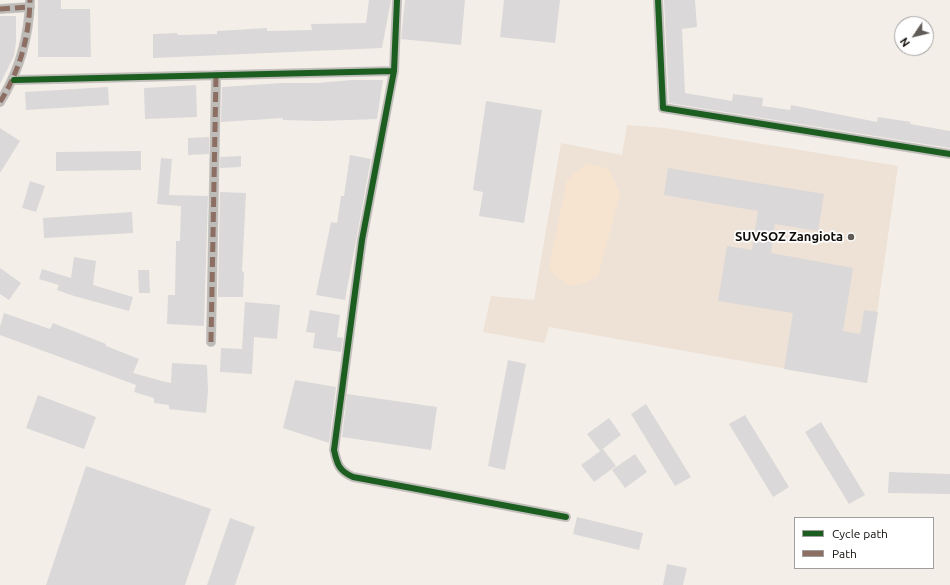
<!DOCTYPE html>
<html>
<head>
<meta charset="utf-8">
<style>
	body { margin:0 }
	#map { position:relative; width:950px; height:585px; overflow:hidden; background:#f4eee8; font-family:Ubuntu,sans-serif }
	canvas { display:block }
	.legend { position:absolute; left:794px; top:517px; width:140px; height:52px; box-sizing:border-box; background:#fff; border:1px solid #9f9e9c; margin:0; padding:5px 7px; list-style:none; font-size:12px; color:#100c08 }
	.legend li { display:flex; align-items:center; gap:8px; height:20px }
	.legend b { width:20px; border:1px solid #9f9e9c }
	.north { position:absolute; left:894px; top:16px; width:40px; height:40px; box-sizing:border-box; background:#fff; border:1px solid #9f9e9c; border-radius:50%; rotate:235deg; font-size:11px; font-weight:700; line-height:16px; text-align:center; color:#100c08 }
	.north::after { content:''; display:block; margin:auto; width:14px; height:18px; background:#605b56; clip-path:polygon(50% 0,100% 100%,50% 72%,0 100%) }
</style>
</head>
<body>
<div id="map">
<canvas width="950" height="585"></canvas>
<ul class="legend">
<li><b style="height:5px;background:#1b5e20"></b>Cycle path</li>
<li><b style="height:5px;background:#8d6e63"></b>Path</li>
</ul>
<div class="north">N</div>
</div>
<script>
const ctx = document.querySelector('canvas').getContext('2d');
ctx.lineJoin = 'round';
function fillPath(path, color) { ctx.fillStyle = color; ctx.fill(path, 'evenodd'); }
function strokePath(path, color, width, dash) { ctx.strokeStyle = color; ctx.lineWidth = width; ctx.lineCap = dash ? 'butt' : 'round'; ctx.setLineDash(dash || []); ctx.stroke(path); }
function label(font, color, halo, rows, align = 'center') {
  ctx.font = font + ' Ubuntu,sans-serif'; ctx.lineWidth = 3.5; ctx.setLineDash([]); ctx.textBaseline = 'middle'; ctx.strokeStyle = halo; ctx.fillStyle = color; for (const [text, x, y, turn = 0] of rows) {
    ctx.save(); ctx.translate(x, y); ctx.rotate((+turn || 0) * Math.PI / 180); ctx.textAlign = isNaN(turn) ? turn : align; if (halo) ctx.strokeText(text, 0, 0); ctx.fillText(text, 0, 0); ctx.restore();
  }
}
const built = new Path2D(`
	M627 125 665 128 898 166 867 383 549 327 544 343 483 332 491 296 534 300 561 143 622 155Z`);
const green = new Path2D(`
	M587 163 609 169 620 194 598 276C572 289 569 290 549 268L567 180Z`);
const building = new Path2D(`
	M38 0H61V9H90L91 57H38Z
	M369 0H391L382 48 153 58V34L177 33 178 35 217 34V31L267 28V31L312 30 311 24 366 23Z
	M405 0H465L461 45 401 39Z
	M504 0H560L555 43 500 37Z
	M664 0H695L697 27 682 29 685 93 732 101 733 94 763 98 762 106 790 110 791 105 877 122 878 117 911 122 910 124 950 131V148L669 103Z
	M0 16H16V42L14 56 0 84Z
	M352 80H383L377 119 320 121 283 120V118L221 122 222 87 283 83H317Z
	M196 85 197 117 145 119 144 88Z
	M108 87 109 105 26 110 25 92Z
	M486 101 542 110 524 223 479 216 483 192 473 190Z
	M0 128 20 141 0 173Z
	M209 137V154L188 155V138Z
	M141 151V170L56 171V152Z
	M350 155 371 159 345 300 316 295 331 222 337 223 341 196H344Z
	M241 156V167L220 168V157Z
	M161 158 172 159 169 195 208 196 204 326 167 324 168 295H175L176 241H180L181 206 157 204Z
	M668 168 824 194 818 231 775 224 771 253 853 268 843 331 860 334 864 310 878 312 867 383 784 369 793 313 718 301 727 246 752 250 758 211 664 195Z
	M30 181 45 186 36 212 22 208Z
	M220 192 246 193 242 271 244 272 243 297H218Z
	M132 212 133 233 44 238 43 218Z
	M74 257 96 261 93 285 133 297 129 311 74 296 57 290 59 285 39 279 42 269 71 278Z
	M0 268 21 283 9 300 0 294Z
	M138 270H149L150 293H139Z
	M245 302 280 305 277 339 254 337 252 374 220 372 221 348 242 349Z
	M310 310 340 315 337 337 343 338 341 352 313 348 315 333 306 332Z
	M4 313 50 329 53 323 106 344V346L139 359 133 373 162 381 171 383 172 363 207 365 208 391 206 413 169 409V405L154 403V398L134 392 136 385 0 335V327Z
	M508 360 526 364 505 470 488 466Z
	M295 380 336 387 329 443 283 428Z
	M347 394 437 407 431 450 342 437Z
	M38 395 96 417 84 449 26 428Z
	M646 404 691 477 675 486 631 414Z
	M745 415 789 487 773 497 729 424Z
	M609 418 621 435 600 451 587 434Z
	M821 422 865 495 849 504 805 432Z
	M603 449 616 466 594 482 581 465Z
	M635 454 647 472 625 488 612 470Z
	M86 466 211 509 185 585H46Z
	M889 472 950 474V494L888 493Z
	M577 517 643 533 639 550 573 534Z
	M230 518 255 527 235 585H207Z
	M667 564 687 568 683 585H663Z`);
const minor = new Path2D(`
	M397 0 394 71 362 240 334 450C337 464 339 471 353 477L566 517
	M658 0 663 108 950 154
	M0 9 30 7
	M14 80 394 71
	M0 102C20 70 29 38 30 0
	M211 342 216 75`);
const quiet = new Path2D(`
	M0 9 30 7
	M0 102C20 70 29 38 30 0
	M211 342 216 75`);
const cycleway = new Path2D(`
	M397 0 394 71 362 240 334 450C337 464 339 471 353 477L566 517
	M658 0 663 108 950 154
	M14 80 394 71`);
const markers = [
	[851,237,4,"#605b56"]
];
const poiNames = [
	["SUVSOZ Zangiota",843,237]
];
fillPath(built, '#eee2d6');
fillPath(green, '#f7e4d0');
fillPath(building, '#dad8d8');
strokePath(minor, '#cfcac5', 10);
strokePath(minor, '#bebcb9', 9);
strokePath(quiet, '#8d6e63', 5, [10, 5]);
strokePath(cycleway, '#1b5e20', 6);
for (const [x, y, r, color] of markers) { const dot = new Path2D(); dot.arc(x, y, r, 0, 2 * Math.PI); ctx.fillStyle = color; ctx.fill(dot); strokePath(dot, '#fff', 1.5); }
label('bold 13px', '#100c08', '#fff', poiNames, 'right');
</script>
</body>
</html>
